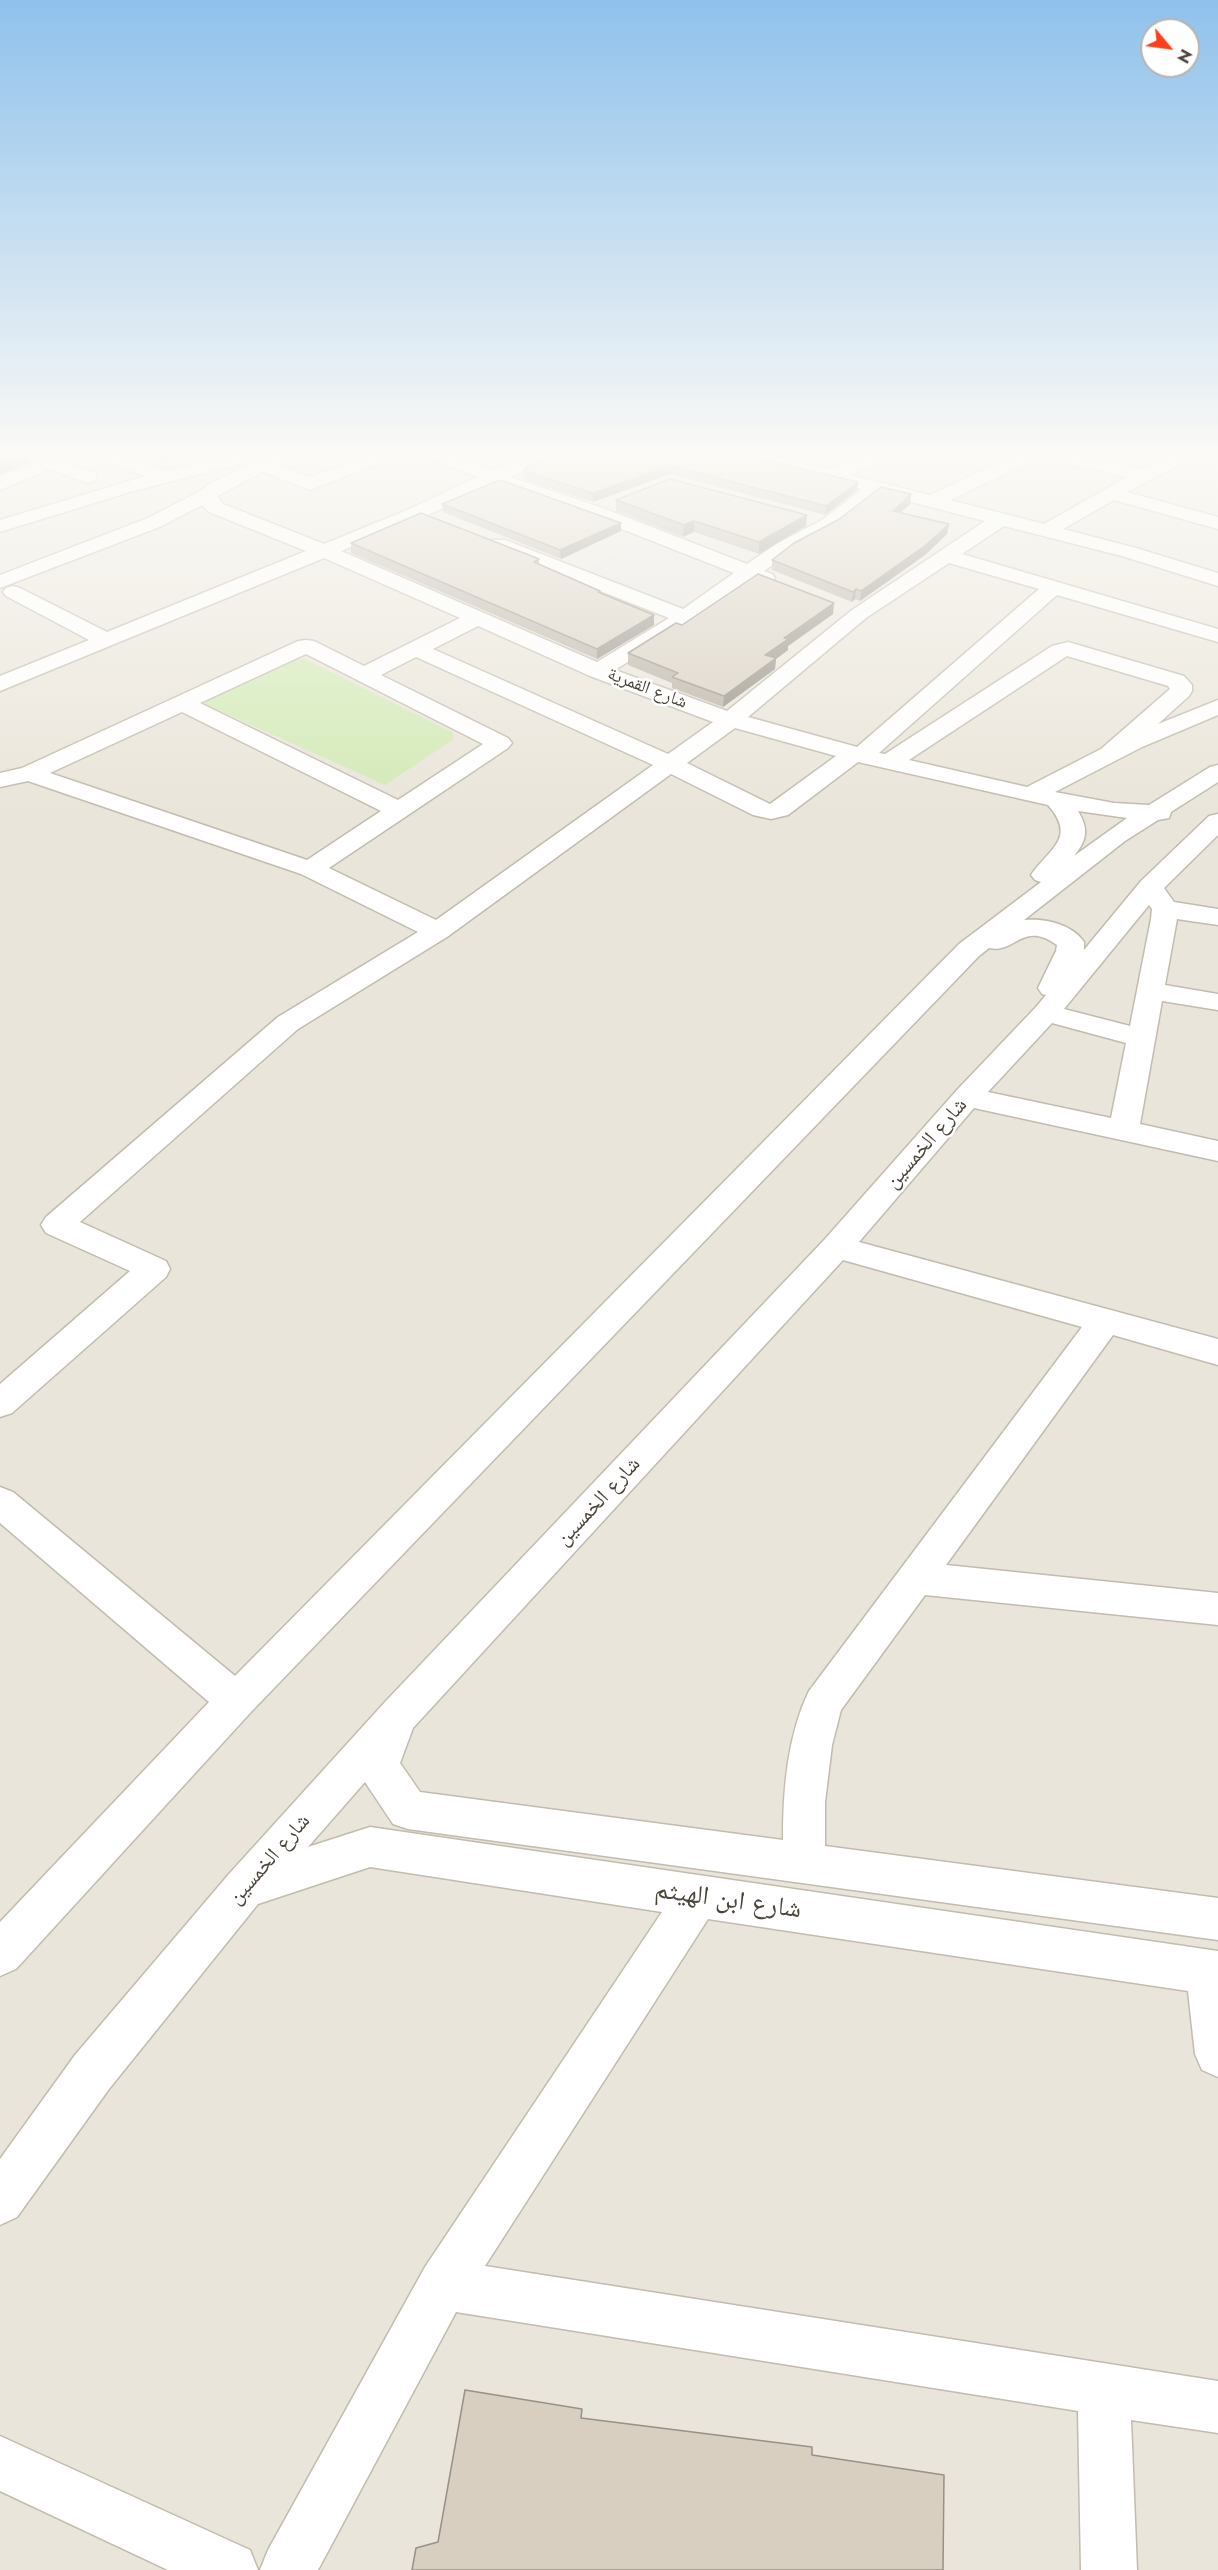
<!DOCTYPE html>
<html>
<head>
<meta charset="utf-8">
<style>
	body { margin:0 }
	#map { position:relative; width:1218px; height:2570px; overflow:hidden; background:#f6f3ec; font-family:Jost,sans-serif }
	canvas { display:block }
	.north { position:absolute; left:1140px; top:18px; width:60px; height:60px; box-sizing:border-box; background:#fff; border:2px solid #b7b4b0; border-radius:50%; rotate:119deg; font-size:16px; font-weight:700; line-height:24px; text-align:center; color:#4b4439 }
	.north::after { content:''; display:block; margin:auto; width:21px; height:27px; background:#fc3f1d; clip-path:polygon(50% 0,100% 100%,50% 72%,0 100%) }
</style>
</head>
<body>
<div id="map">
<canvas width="1218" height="2570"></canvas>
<div class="north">N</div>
</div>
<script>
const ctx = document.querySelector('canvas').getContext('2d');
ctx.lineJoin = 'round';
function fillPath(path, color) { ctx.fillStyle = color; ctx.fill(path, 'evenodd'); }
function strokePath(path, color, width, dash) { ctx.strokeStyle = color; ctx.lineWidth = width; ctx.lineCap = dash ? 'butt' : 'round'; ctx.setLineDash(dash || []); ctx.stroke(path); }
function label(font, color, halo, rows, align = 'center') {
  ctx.font = font + ' Jost,"Noto Naskh Arabic",sans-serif'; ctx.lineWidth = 5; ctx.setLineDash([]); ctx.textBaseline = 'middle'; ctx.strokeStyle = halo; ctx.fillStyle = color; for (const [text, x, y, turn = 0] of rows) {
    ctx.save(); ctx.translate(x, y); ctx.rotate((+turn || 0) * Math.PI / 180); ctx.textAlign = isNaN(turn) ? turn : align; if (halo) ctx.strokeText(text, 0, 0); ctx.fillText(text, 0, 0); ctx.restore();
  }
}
const residential = new Path2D(`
	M0 452H1218V2570H0Z`);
const green = new Path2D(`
	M293 659H305L452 732 454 739 385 785 205 704 209 694Z`);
const parking = new Path2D(`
	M654 539 730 569 674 603 662 602 582 570Z`);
const minor = new Path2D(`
	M84 452H112L167 471 244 452 253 453 256 457 253 461 133 491 0 532V520L146 476 87 456Z
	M277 452H301L298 456 278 465 310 477 376 452H402L399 456 310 490 263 472 217 496 223 504 324 544 412 508 477 477 423 456 420 452H446L493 470 539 452H565L562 456 510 477 600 507 747 564 778 543 822 520 862 489 732 456 729 452H761L830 469 873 452H899L896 456 850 475 930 495 1022 452H1065L1142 469 1175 452H1199L1196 456 1127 492 1218 517V529L1114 500 1063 529 1136 548 1218 573V586L1122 556 1004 526 962 554 1218 629V642L1057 595 879 753 885 754 1052 646 1068 642 1184 676 1192 685V691L1189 696 1158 724 1218 700V715L1142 747 1055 792 1114 803 1149 805 1210 767 1218 765V782L1171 812 1169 818 1158 820 1125 841 1024 920C1045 918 1072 924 1084 942V950L1141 881 1209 816 1218 814V835L1164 888 1174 902 1218 909V925L1177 919 1165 985 1218 994V1010L1162 1001 1140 1124 1218 1141V1161L974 1108 859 1242 1218 1339V1365L1113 1335 946 1565 1218 1593V1625L925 1595 841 1710 832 1745 825 1802V1846L1218 1898V1940L408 1829 393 1824 365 1782 308 1847 370 1827 1218 1951V2077L1202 2070 1195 2054 1188 1991 708 1919 485 2266 1218 2381V2433L1131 2420 1137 2570H1081L1078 2411 456 2312 318 2570H260L268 2550 425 2267 662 1912 370 1867 258 1904 109 2089 17 2217 0 2225V2159L75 2055 229 1874 385 1702 825 1239 957 1090 1036 1007 1046 995 1042 994 1038 988 1056 951 1057 945C1023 920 1015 954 989 948L979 956 250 1713 16 1969 0 1976V1922L209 1702 0 1523V1487L13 1492 235 1676 959 944 1041 882 1035 880 1031 875C1050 848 1077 838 1048 805L858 762 788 815 771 819 753 815 671 774 447 937 298 1029 80 1222 166 1261 170 1269 166 1277 12 1413 0 1417V1384L130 1271 46 1233 41 1225 46 1217 278 1017 418 932 301 874 28 781 0 787V773L22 768 298 641 306 640 314 641 364 666 460 618 324 558 0 691V676L89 640 6 596 3 592 6 588 13 586 20 588 107 632 306 551 209 512 202 505 162 526 0 588V575L148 518 200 491 210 483ZM1039 458 1127 477 1044 524 950 500ZM494 484 586 515 734 573 683 609 505 540H491L488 544 491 548 669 618 597 662 341 551 426 516ZM880 494 985 521 852 610 727 711 615 670 692 621 751 580 765 584 772 582 775 578 772 574 764 571 792 551 836 528ZM949 563 1039 589 857 747 748 717 866 618ZM478 626 590 676 713 722 668 754 433 649ZM306 654 483 744 398 800 200 703ZM1067 656 1168 686 1170 689 1101 749 1027 787 909 760ZM416 657 653 765 436 920 329 868 508 748 512 743 508 738 381 675ZM182 712 381 811 307 860 50 773ZM735 728 836 756 770 804 687 763ZM1078 811 1127 818 1074 856C1087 840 1089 829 1078 811ZM1149 905 1152 909 1151 919 1130 1026 1064 1009ZM1052 1023 1126 1043 1111 1118 988 1092ZM843 1260 1082 1327 809 1691C787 1737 783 1790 783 1840L420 1792 400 1763 413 1728Z
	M48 457 95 473 97 477 95 481 88 483 49 469 0 490V477Z
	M0 2436 250 2550 258 2570H168L0 2491Z`);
const wall = new Path2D(`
	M132 452H185L163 462Z
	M562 452 858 482 857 490 825 515 670 474 593 502 523 479V471L525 470V468Z
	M911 494 910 504 900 513 949 524 947 534 925 555 860 601 855 599 852 602 772 570V560Z
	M616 500 807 515 806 526 759 554 694 532 683 537 616 511Z
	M442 504 621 531 561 559 443 512Z
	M351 543 539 559V564L600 593 654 625 597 659 351 553Z
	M833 614 788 646V650L776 659 775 669 723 707 672 688V683L628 665V653L682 625Z`);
const shadedWall = new Path2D(`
	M12 452H34L30 462 0 475V457Z
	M161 452H185L163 462Z
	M670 466V474L593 502V493Z
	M858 482 857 490 825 515 826 506Z
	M911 494 910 504 892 521 893 511Z
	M807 515 806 526 759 554V542Z
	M694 521V532L683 537 684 525Z
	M621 523V531L561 559 560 550Z
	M949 524 947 534 925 555 860 601 861 591Z
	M856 589 855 599 852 602 853 592Z
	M834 603 833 614 788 646V650L776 659 775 669 723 707 724 696 765 655 784 638Z
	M654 615V625L597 659V649Z`);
const building = new Path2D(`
	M0 452H12L0 457Z
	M562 452H731L858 482 826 506 670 466 593 493 523 471 527 469 525 468Z
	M670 479 807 515 759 542 694 521 684 525 616 500Z
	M500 480 621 523 560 550 442 504Z
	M881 487 911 494 893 511 949 524 926 545 861 591 856 589 853 592 772 560 794 543 838 520Z
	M421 513 539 559 534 562 600 591 598 592 654 615 597 649 351 543Z
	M758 574 834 603 784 638 788 639 765 655 776 658 724 696 672 677 678 673 628 653 676 623 682 625Z
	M465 2390 582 2409 581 2418 812 2447V2455L944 2475 943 2570H412L416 2548 438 2542Z`);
const farStreetnames = [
	["شارع القمرية",647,689,21]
];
const streetNames = [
	["شارع الخمسين",927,1144,-49],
	["شارع الخمسين",599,1502,-47],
	["شارع الخمسين",270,1860,-49]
];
const nearStreetnames = [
	["شارع ابن الهيثم",728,1901,8]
];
fillPath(residential, '#eae5da');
fillPath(green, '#d2eab5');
fillPath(parking, '#e5e3e0');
strokePath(minor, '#c2bbae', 3);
fillPath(minor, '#fff');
fillPath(wall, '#bab2a6');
fillPath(shadedWall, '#979187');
fillPath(building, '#d8cfc1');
strokePath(building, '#979187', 1.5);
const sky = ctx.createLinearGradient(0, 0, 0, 812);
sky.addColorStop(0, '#8fc1ec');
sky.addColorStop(0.56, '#fbfaf6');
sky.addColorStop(1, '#fbfaf600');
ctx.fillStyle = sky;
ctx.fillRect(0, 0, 1218, 812);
label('18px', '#4b4439', '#fff', farStreetnames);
label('21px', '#4b4439', '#fff', streetNames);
label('26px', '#4b4439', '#fff', nearStreetnames);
</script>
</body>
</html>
